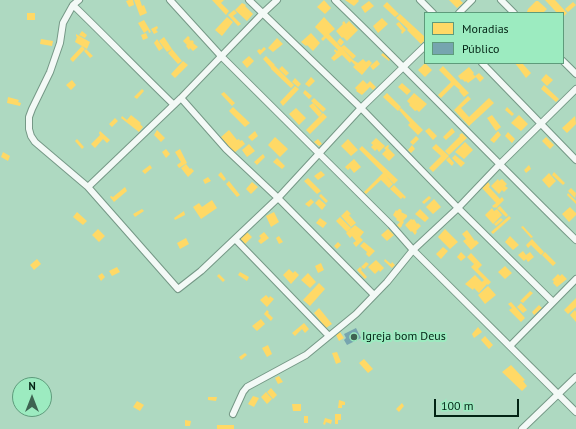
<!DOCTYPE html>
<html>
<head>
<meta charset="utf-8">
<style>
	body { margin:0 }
	#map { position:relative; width:576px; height:429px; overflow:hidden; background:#aed9c1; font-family:"PT Sans",sans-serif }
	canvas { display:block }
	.legend { position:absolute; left:424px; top:12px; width:140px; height:52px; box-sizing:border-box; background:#9cebc0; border:1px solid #5e9b7b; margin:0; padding:5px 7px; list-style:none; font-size:12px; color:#022314 }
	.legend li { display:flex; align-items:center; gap:8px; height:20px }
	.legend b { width:20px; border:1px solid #5e9b7b }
	.north { position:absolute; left:12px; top:377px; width:40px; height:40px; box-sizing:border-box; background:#9cebc0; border:1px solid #5e9b7b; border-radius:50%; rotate:0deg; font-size:11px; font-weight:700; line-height:16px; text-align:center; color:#022314 }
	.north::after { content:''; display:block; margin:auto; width:14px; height:18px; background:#3e6351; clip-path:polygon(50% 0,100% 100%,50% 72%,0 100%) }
	.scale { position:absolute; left:434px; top:399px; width:85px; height:18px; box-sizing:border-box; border:2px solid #022314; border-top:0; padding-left:5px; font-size:12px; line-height:14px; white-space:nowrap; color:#022314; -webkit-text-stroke:3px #9cebc0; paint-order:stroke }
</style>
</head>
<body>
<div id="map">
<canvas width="576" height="429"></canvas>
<ul class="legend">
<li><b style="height:11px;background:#ffd966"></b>Moradias</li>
<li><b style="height:11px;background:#76a5af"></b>Público</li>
</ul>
<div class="north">N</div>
<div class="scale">100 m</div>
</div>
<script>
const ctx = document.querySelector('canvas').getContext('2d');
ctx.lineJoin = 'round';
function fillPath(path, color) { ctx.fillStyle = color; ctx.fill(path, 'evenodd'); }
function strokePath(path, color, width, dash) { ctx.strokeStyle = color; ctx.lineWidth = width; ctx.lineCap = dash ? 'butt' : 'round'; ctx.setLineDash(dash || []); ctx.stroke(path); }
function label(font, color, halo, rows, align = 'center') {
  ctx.font = font + ' "PT Sans",sans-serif'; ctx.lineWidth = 4; ctx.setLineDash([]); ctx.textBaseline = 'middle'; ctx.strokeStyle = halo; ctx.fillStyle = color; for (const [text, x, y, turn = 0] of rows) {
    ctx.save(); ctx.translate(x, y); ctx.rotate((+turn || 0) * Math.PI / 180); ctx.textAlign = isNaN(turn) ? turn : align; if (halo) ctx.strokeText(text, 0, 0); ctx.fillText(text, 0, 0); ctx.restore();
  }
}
const homes = new Path2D(`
	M129 0H133L134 5 129 7 126 1Z
	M134 0H140L142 6 144 5 147 13 140 16Z
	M212 0H224L221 3 229 11 226 15Z
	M324 0 331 8 325 14 317 7Z
	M345 0H358L359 1 354 6Z
	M449 0H460L463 3 457 8Z
	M545 0H555L567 13 563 17V13H557Z
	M369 1 374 6 365 13 361 7Z
	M536 1H538L547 9 543 13H528L527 12 528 9Z
	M387 2 399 14 395 17 383 6Z
	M573 2 576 5 568 12 565 9Z
	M242 3 246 5 245 6 253 14 247 21 235 10Z
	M234 10 237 13 233 16 241 24 238 26 228 15Z
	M27 13H35V20H27Z
	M400 14 425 37V40L421 44 407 30 408 29 396 18Z
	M227 17 233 22 222 36 215 30Z
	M324 17 335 29 329 34 353 60 358 63 363 59 366 62 369 60 372 63 362 75 353 67 355 65 351 61 350 63 342 55 334 61 331 58 336 53 334 51 335 49 337 51 338 50 326 38 323 41 321 39 324 36 315 27Z
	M382 18 388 24 378 33 373 26Z
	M144 20 151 32 149 33 148 30 144 33 138 23Z
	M344 21 346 24 349 21 358 30 347 41 343 37 342 38 336 31 343 24 342 23Z
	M399 22 406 30 402 34 401 32 402 31 396 24Z
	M157 26 158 28 156 30 158 32 154 34 151 29Z
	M82 31 87 35 85 38 79 35Z
	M146 33 148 38 143 40 141 35Z
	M311 33 320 43 313 51 307 45 306 46 301 42Z
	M76 34 90 42 87 49 75 42 77 37 76 36Z
	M188 36 190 38 189 39 191 41 192 40 194 42 193 43 198 47 193 51 190 48 189 50 186 46 187 45 183 41Z
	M164 37 172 49 167 52 159 41Z
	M277 38 283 44 273 52 268 48Z
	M340 38 344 42 341 46 337 42Z
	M41 39 53 41 52 46 40 44Z
	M157 39 163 48 159 51 154 43Z
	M344 45 356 56 353 59 341 47Z
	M82 46 85 49 73 62 70 59Z
	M264 47 266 49 260 55 257 51 259 49 261 50Z
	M86 49 93 56 90 58 84 51Z
	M172 49 182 61 178 64 168 53Z
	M383 53 390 59 389 61 381 55Z
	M249 56 254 61 247 68 242 62Z
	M266 56 275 65H274L294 85 291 88 271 69V68L263 59Z
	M377 60 380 64 373 70 370 66Z
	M183 61 188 65 175 78 171 74Z
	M425 63 432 70 425 77 418 70Z
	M515 63H522L531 73 526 78Z
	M282 66 289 73 286 76 279 69Z
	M443 66 463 87 460 90 454 85 441 98 438 95 451 82 439 70Z
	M469 67 474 73 473 74 476 77 468 83 466 81 465 82 462 79 461 80 458 76Z
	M479 73 484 78 480 82 475 76Z
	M546 74 553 80 547 86 541 80Z
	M311 77 315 81 309 87 305 84Z
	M295 78 301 84 298 87 292 82Z
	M72 80 76 85 71 90 66 85Z
	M363 80 367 84 370 81 376 87 373 90 370 87 362 95 356 91 357 90 355 88Z
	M402 83 411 91 407 95 398 87Z
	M544 85 559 99 556 102 541 89Z
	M295 86 299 89 283 106 280 102Z
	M463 87 469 93 464 97 459 91Z
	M142 89 144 91 137 99 134 97Z
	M305 90 312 96 309 99 303 93Z
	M224 92 235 103 232 106 221 94Z
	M387 93 401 107 398 111 383 97Z
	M414 93 427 104 419 112 417 110 415 111 409 105 410 104 407 101Z
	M468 96 471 99 461 108 469 117 489 98 494 103 469 126 454 110Z
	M8 97 19 100 18 102 21 103 20 106 7 103Z
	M314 98 326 109 323 112 311 101Z
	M313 103 322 113 319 117 309 106Z
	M233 107 250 123 245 127 229 111Z
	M507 107 514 114 512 116 505 110Z
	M296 108 306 118 299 125 289 114Z
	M401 108 423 130 418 135 408 125 410 123 399 110Z
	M323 113 327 117 310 134 306 130Z
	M131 115 141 123 140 124 143 127 139 132 121 118 122 116 127 120Z
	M492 115 501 127 496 131 487 118Z
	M519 115 528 124 521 131 511 123Z
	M575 116 576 124 567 133 562 128Z
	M115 118 118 121 112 127 109 124Z
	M429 128 437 136 433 140 425 131Z
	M452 128 455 132 446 140 443 137Z
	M157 130 165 138 161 142 154 135Z
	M229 130 237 140 239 139 240 141 242 140 245 144 234 153 221 137Z
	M100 131 110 140 107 143 103 139 95 148 91 144 100 135 99 133Z
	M255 131 258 136 252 141 248 137Z
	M498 131 501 135 494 143 490 140Z
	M508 132 515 139 512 143 505 136Z
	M462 133 467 138 449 155 445 151 460 136 459 135Z
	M416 136 419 139 413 145 410 142Z
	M275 137 288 149 280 157 268 145Z
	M546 137 554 145 550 149 542 141Z
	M376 138 385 146 379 152 377 149 375 151 371 147 373 145 371 143Z
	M77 139 84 147 82 149 75 141Z
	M318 139 322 144 319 146 314 142Z
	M348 139 358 150 351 156 341 146Z
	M465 142 473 150 464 159 455 152Z
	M249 144 255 151 247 157 242 150Z
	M436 144 449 156 433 172 429 168 441 156 432 148Z
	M388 145 389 146 388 148 395 155 389 161 382 154 386 150 384 148Z
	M412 145 415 149 411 153 408 150Z
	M362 146 398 180 394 184 386 176 393 184 389 188 381 180 366 194 364 192 383 173 359 149Z
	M166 149 170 154 166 158 162 152Z
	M180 149 187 163 179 168 177 165 181 162 175 152Z
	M3 152 10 156 8 161 1 157Z
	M263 154 265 157 257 165 254 162Z
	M455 155 465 163 461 167 452 158Z
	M449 157 454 163 452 166 446 160Z
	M277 158 285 166 282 169 273 162Z
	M354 159 361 167 354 173 350 168 348 170 345 167Z
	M186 164 190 169 191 168 194 171 188 177 181 168Z
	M150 165 152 168 145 174 142 171Z
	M529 165 531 169 526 173 524 170Z
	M321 171 325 175 318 180 314 176Z
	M221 172 226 179 224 181 218 175Z
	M554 172 565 183 563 185 552 175Z
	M549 173 556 181 549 188 542 180Z
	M208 177 211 181 205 184 203 180Z
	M308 178 321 191 317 194 304 181Z
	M498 179 499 181 502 179 507 184 505 186 508 188 504 192 502 190 499 194 491 186Z
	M229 181 240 195 237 197 226 184Z
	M252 182 258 187 251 194 246 189Z
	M488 182 490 185 489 187 500 199 502 197 504 200 496 208 495 207 494 208 492 206 496 203 482 188Z
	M394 185 406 197 404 199 403 197 401 199 390 189Z
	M125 187 127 191 114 202 110 197 111 196 113 197Z
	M571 188 576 193 575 198 568 191Z
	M568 193 576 201V204L567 195Z
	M321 194 328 201 326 203 319 196Z
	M429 196 431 198 424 204 422 202Z
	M311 199 314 202 309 207 305 204Z
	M319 199 326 205 322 210 315 203Z
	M434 199 441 207 433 214 426 207Z
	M212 200 217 208 201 219 193 207 199 203 202 207Z
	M500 206 508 215 506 217 497 208Z
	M570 207 576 213V215L569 222 562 214Z
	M492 208 494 211 497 209 502 215 493 224 485 215Z
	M142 209 144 211 135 217 133 214Z
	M399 209H400L402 211 401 212 407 215V217L403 221 404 222 402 225V226L400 228 397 225 400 222 396 220 397 219 393 215 396 210 397 211Z
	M420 209 429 218 425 222 415 214Z
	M347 210 351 214 349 215 356 223 351 227 341 216Z
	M184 211 185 215 175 220 174 218Z
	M77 212 87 221 83 225 73 217Z
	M274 212 279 222 271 227 266 216Z
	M509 216 511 218 493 234 491 232Z
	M340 217 351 228 347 232 336 221Z
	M320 218 327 223 323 228 316 223Z
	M501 218 503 220 496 226 494 224Z
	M411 219 413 220 414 219 417 224 418 223 421 226 416 231 417 232 415 235 412 231 411 232 405 225Z
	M355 225 364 232 360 237 363 240 356 247 353 243 356 241 352 236 350 238 346 233Z
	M523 226 533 237 531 238 521 227Z
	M98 229 105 236 99 242 92 235Z
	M388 229 394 235 387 241 381 235Z
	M445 229 458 242 450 249 438 237Z
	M467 230 475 241 476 240 479 243 471 250 463 241 466 239 462 234Z
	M246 231 252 237 245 244 239 237Z
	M264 232 269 238 261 244 258 241 261 238 259 236Z
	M279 236 283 242 279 244 276 238Z
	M510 236 519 245 513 250 505 242Z
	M186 238 189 244 180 249 177 243Z
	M532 239 544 252 541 255 531 245 528 248 526 245Z
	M338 242 341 245 337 249 334 246Z
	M364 242 375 251 369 257 366 254 367 252 360 246Z
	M443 247 448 251 441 259 436 254Z
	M523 251 526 255 530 252 534 257 528 262 526 259 524 261 518 255Z
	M461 252 466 257 461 261 457 257Z
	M545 252 556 263 553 266 542 255Z
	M471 253 482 265 478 269 491 282 488 285 487 284 479 293 474 288 473 290 465 284 475 275 482 282 484 280 471 267 474 264 467 257Z
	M37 259 41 264 34 270 30 265Z
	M385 259 391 264 392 262 395 265 392 268 384 261Z
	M376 260 384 268 380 272 379 270 375 274 368 267Z
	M366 262 369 264 364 269 361 267Z
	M321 263 324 270 318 273 315 266Z
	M505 266 512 273 505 279 498 272Z
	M117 267 120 272 112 276 109 271Z
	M360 267 362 269 361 270 367 277 365 279 357 270Z
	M289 269 293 273 295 271 299 275 291 284 283 275Z
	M240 272 249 277 247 281 238 275Z
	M102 273 105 277 101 281 98 276Z
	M308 273 316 282 310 288 301 280Z
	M219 274 225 280 223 282 217 276Z
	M558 274 560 276 562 274 567 279 557 287 553 283 554 281 552 280Z
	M319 283 325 289 310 306 303 300Z
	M488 286 496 295 485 304 478 295Z
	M530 291 533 293 523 303 520 301Z
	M266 295 269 298 270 296 274 299 267 307 260 300Z
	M576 298V307L568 314 564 310Z
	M511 302 525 318 521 322 509 310 512 308 508 304Z
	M521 303 527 310 523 313 517 307Z
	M539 305 542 308 534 315 532 312Z
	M319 308 332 324 326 328 314 313Z
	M267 310 269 312 268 313 273 318 271 321 264 314Z
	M575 310 576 312V322L570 315Z
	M261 319 265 324 257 331 252 326Z
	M304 323 309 329 305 333 302 329 295 336 292 333Z
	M478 327 482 332 474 338 472 334Z
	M340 332 344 338 339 341 336 335Z
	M485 336 493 345 489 349 481 340Z
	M268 345 272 354 267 357 262 348Z
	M337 352 341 362 336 364 332 353Z
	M245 353 247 355 241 360 239 357Z
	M364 359 373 369 368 373 359 363Z
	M511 365 525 380 523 381 527 386 522 391 502 372Z
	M279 376 283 382 278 384 275 378Z
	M271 388 277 395 273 399 267 392Z
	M266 392 272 399 267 404 261 397Z
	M253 396 259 398 254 407 248 404Z
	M208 397H217L216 401 208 400Z
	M339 400 345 402V405H342V408H338Z
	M137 401 144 405 140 411 133 407Z
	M402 403 404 406 399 412 396 409Z
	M292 404H301V411H293Z
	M335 414H341V420H338V424H335Z
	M304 416H308V423H304Z
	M325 418 332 420 331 424 326 422 325 425 323 424Z
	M185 420 191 421 190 426H185Z
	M217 425H234V429H217Z`);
const public = new Path2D(`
	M356 328 361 338 347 345 344 340 346 338 344 334Z`);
const minor = new Path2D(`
	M79 0 73 5 63 23 60 43 50 72 32 109 29 117V129L31 136 35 142 88 187 178 289 201 271 278 198 361 108 425 46
	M170 0 221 56 391 225 413 250 576 412
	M249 0 361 108 458 208 553 302
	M335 0C417 79 495 161 576 240
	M420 0 433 13
	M501 0 514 13
	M73 5C107 38 140 72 174 105
	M459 13 472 0
	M563 61 576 74
	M482 63 576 160
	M181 98 226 149 278 198 374 295
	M88 187 181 98 262 14 277 0
	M235 239 329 336
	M510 346 576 279
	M233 414 243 392 247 387 306 355 356 314 387 282 413 250 458 208 499 165 576 89
	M522 429 576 377`);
const markers = [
	[354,337,4,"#3e6351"]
];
const poiNames = [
	["Igreja bom Deus",362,337]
];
fillPath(homes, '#ffd966');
fillPath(public, '#76a5af');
strokePath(minor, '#759886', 8);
strokePath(minor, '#f3f9f6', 6);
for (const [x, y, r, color] of markers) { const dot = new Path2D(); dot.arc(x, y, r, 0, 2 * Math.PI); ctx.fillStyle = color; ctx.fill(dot); strokePath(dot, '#9cebc0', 1.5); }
label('12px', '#022314', '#9cebc0', poiNames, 'left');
</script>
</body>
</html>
